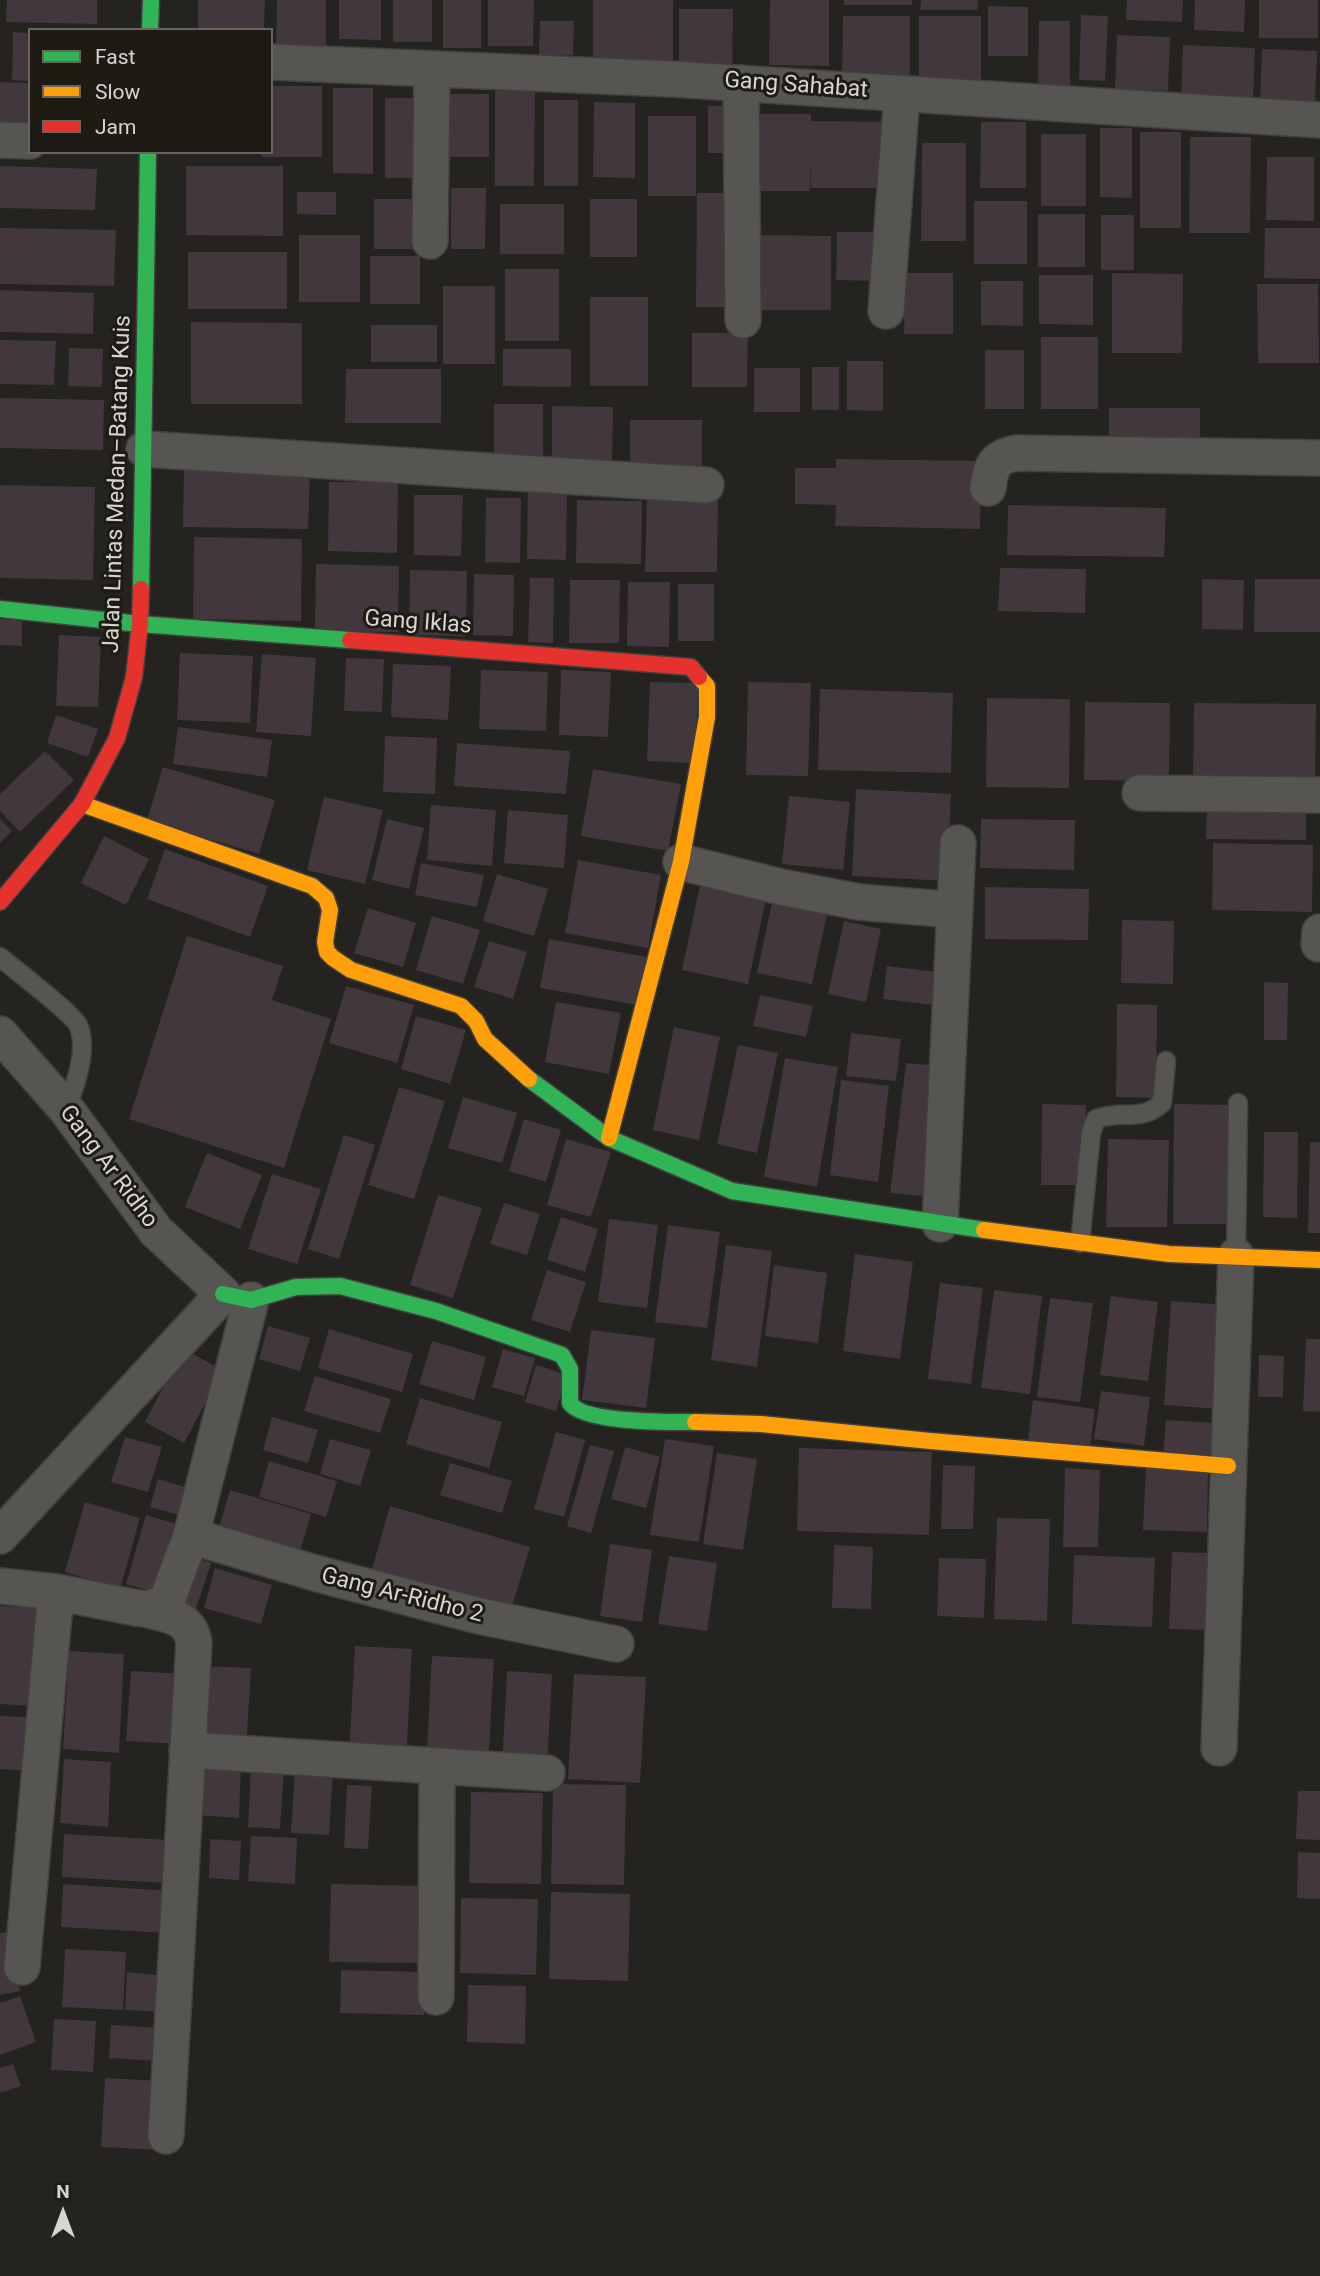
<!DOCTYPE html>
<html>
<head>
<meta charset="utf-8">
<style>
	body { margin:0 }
	#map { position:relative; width:1320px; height:2276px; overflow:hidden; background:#24231f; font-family:Roboto,sans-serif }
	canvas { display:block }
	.legend { position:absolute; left:28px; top:28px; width:245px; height:126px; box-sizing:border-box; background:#1d1b14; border:2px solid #67655f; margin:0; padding:9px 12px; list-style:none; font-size:21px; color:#d6d5d0 }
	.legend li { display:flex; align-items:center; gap:14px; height:35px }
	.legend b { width:35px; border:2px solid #67655f }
	.north { position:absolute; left:28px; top:2178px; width:70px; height:70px; -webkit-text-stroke:5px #1d1b14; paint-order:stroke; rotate:0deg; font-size:19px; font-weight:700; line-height:28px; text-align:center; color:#d6d5d0 }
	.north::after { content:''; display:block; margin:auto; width:24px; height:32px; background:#d6d5d0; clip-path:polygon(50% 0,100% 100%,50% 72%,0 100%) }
</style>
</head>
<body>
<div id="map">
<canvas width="1320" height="2276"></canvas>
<ul class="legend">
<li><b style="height:9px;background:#30b455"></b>Fast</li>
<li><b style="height:9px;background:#ff9f0a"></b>Slow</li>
<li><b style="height:9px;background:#e5322d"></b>Jam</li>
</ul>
<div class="north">N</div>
</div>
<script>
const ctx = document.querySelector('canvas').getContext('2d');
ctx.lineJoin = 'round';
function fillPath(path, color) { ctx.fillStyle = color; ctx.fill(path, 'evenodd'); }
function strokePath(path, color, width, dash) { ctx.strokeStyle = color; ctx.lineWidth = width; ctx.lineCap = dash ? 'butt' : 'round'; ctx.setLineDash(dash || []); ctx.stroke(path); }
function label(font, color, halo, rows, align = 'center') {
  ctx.font = font + ' Roboto,sans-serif'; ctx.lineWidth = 6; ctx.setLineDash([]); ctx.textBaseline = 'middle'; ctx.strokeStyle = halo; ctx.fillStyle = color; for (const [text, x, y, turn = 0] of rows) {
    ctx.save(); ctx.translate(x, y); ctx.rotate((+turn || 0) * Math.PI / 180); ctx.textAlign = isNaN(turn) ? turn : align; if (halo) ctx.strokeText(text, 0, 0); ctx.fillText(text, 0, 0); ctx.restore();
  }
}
const building = new Path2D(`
	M7 0H97V24L6 22Z
	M198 0H265L264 30H198Z
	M277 0H326V46H276Z
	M339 0H381V40L339 39Z
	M393 0H432V42H393Z
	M443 0H481V48H443Z
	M488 0H534L533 46H488Z
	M593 0H673V64L593 63Z
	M770 0H829V66L769 65Z
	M844 0H912V5H844Z
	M921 0H978L977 10H920Z
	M1127 0H1183L1182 22 1126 20Z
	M1195 0H1245L1244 32 1194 30Z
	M1259 0H1318V38H1259Z
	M988 6 1028 7V56H988Z
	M679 9H733L732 74 679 73Z
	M1081 15 1108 16 1105 81 1079 80Z
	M843 16H910V84L842 83Z
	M919 16H981V83H919Z
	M540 21H574L573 55H539Z
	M1039 21H1070V91L1038 90Z
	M13 32 30 33V81L12 80Z
	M1117 35 1170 37 1168 91 1115 89Z
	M1183 45 1255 48 1253 104 1181 101Z
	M1262 49 1317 51 1315 104 1260 102Z
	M0 82 30 83V130H0Z
	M271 86H322V157H261V152H271Z
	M333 88H373V174L333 173Z
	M495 91H535L534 186H495Z
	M447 94H489V157H447Z
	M385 98H425V178H385Z
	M544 100H578V186H544Z
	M594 102 635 103V178L593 177Z
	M708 106H739L738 153H708Z
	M759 114H811V121L894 122V188H811L810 160V191H759Z
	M648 116H696V196H648Z
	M981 122H1026V188H980Z
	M1100 128H1132V198L1100 197Z
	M1140 132H1181V228H1140Z
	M1041 134H1086V206H1041Z
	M1190 137H1251L1250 233H1189Z
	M922 143H966V241H921Z
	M1267 157H1314V221L1266 220Z
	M0 166 97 169 95 210 0 208Z
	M186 166H283V236L186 235Z
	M451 188H486L485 249H451Z
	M297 192H336V215L297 214Z
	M697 193H738L737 307H696Z
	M374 199H425V249H374Z
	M590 199H637V257H590Z
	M974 201H1027V264H974Z
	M500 204H564V254H500Z
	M1038 214H1085V267H1038Z
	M1101 215H1134V270H1101Z
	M0 228 116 230 114 286 0 284Z
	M1265 228H1320V279L1264 278Z
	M837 232H884V281L836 280Z
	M299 235H360V302H299Z
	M759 235 831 236V310H759Z
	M188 252H287V309H188Z
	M370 256H420V304H370Z
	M505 269H559V341H505Z
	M905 273H953V334H904Z
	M1112 273 1183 274 1182 353H1112Z
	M1039 275H1093V325L1039 324Z
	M981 281H1023V326L981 325Z
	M1257 284H1318L1319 363H1258Z
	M443 286H495V364H443Z
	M0 290 94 293 93 334 0 332Z
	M590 297H648V386H590Z
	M191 322 302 323V404H191Z
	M371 325H437V362H371Z
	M692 333H748L747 387H692Z
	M1041 337H1098V409H1041Z
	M0 340 56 341 54 385 0 384Z
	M69 348 103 349 102 387 68 386Z
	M503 349H571V387L503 386Z
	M985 350H1024V409H985Z
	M847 361H883V411L847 410Z
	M812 367H839V410H812Z
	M754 368H800V412H754Z
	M346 369H441V423H345Z
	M0 398 104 400 103 450 0 448Z
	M494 404H543V462H494Z
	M552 406 613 407 612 464H552Z
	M1109 408H1200V444H1109Z
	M630 420H702V471H630Z
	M836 459 981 461 980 529 835 526 836 505 795 504V468H836Z
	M184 465 310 467 308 529 183 527Z
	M329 482H398L397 553 328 551Z
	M0 485 95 487 93 580 0 578Z
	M528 488 567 489 566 560 527 559Z
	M414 495H463L461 556 414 555Z
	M647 497 718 498 717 572H645Z
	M486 498H521L520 563 485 562Z
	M577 500 642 501 641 564 576 563Z
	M1008 505 1166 508 1164 557 1007 555Z
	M194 537 302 539 301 621 193 619Z
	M316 564 399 566 398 632 315 631Z
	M1000 568 1086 569 1085 613 998 611Z
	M410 570 467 571 466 636 409 635Z
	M474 574 514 575 513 636 473 635Z
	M530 578H554L553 643 528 642Z
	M1202 579 1244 580 1243 630 1202 629Z
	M1255 579H1320V632H1254Z
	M570 580H620L619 643H569Z
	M628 582H670L669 647 627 646Z
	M678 584H714V641H678Z
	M0 619 22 620V646L0 645Z
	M59 635 101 637 98 707 56 706Z
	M180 653 253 656 250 723 177 720Z
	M262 654 316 658 311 736 256 732Z
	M346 658 384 659 382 712 344 711Z
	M393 664 451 666 448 720 391 717Z
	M481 670 548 672 546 731 479 729Z
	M561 670 611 672 608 737 559 735Z
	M650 682 698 683 695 763 647 761Z
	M748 682 811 683 808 776 746 775Z
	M820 689 953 693 951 773 818 770Z
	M987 698 1070 699 1069 788 986 787Z
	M1085 702 1170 703 1169 781 1084 780Z
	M1194 703 1316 704 1315 789 1193 787Z
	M56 715 98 729 88 757 47 743Z
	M178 727 272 740 267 777 173 764Z
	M385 736 437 738 435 794 383 792Z
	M457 743 570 751 566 794 454 786Z
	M45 751 74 780 20 832 0 811V794Z
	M163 767 275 800 259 854 147 820Z
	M593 769 681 784 668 851 581 836Z
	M856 789 951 794 947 881 852 876Z
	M789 796 850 802 843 870 782 864Z
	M324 797 383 810 365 884 307 870Z
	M1207 803 1306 804V840L1206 839Z
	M431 805 496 810 492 866 427 860Z
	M508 810 568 815 564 868 504 863Z
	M0 819 12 831 0 843Z
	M387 819 424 828 409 889 372 880Z
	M981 819 1075 820 1074 870 980 868Z
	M104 836 149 859 126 905 81 883Z
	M1213 843 1313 845 1312 912 1212 910Z
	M165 849 268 886 250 937 147 899Z
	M578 860 661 875 648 948 565 933Z
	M421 863 484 875 477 907 415 895Z
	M497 874 548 889 534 936 483 921Z
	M701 881 767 894 748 984 682 970Z
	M985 887 1089 889 1088 940 985 939Z
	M772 903 827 914 812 984 757 973Z
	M368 908 416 923 403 967 354 953Z
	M432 916 480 930 463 984 416 970Z
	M1122 920 1174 921 1173 984 1121 983Z
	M844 921 881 929 866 1002 828 994Z
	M187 936 283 966 272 1000 331 1019 284 1168 129 1119Z
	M549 939 647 957 638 1005 540 988Z
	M489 941 527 952 513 999 474 987Z
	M887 966 946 973 942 1006 883 999Z
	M1264 982 1288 983 1287 1040H1264Z
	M346 986 414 1005 397 1063 329 1043Z
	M760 995 813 1006 806 1037 753 1026Z
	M556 1002 621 1013 609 1074 545 1062Z
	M1117 1004 1157 1005 1156 1098 1116 1097Z
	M416 1016 466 1030 450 1084 401 1069Z
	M674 1027 720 1037 699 1140 653 1130Z
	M851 1033 901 1039 896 1081 846 1076Z
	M738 1045 778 1053 757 1153 717 1144Z
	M785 1058 838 1067 817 1187 764 1177Z
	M906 1063 941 1066 925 1196 890 1193Z
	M841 1080 889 1086 878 1182 830 1175Z
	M399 1087 445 1101 414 1199 368 1185Z
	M463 1097 517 1113 502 1163 448 1148Z
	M1042 1104 1086 1105 1085 1185H1041Z
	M1174 1104 1237 1105 1235 1224H1173Z
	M524 1119 561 1130 546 1182 509 1171Z
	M1264 1132H1298L1297 1218 1263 1217Z
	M344 1135 375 1145 339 1259 308 1249Z
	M566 1139 611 1152 591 1217 547 1205Z
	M1108 1139 1169 1140 1167 1227H1106Z
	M1310 1142H1320V1233H1308Z
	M207 1153 262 1175 240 1229 185 1207Z
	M272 1174 321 1189 297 1264 248 1249Z
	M438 1195 482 1208 453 1298 410 1285Z
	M504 1203 540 1214 527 1255 490 1244Z
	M561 1217 598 1229 585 1272 547 1260Z
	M609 1219 658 1225 647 1308 598 1302Z
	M668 1225 720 1232 707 1328 655 1322Z
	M726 1245 772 1251 757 1367 711 1360Z
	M855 1254 913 1262 900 1359 843 1351Z
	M774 1265 827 1273 818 1343 765 1336Z
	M547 1270 586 1282 570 1332 531 1320Z
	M940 1283 983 1288 971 1384 928 1379Z
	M994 1290 1042 1296 1030 1394 981 1388Z
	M1111 1296 1158 1302 1148 1381 1100 1375Z
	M1050 1298 1093 1303 1080 1402 1037 1397Z
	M1171 1301 1226 1305 1220 1409 1164 1405Z
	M268 1326 310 1338 300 1371 259 1359Z
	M329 1329 413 1354 402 1392 318 1368Z
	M591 1330 655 1338 646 1408 582 1400Z
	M1306 1339H1320V1412L1303 1411Z
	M432 1341 486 1357 474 1400 419 1384Z
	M183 1349 223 1370 184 1443 145 1422Z
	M503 1349 535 1358 524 1396 492 1387Z
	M1259 1355 1284 1356 1283 1397H1258Z
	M536 1365 567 1375 556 1411 525 1402Z
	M315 1376 391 1399 380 1433 304 1411Z
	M1101 1391 1150 1397 1144 1446 1094 1439Z
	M420 1398 502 1422 489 1468 406 1444Z
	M1033 1400 1095 1409 1090 1448 1028 1440Z
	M272 1417 318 1430 308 1463 263 1450Z
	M1166 1420 1215 1423 1213 1457 1163 1454Z
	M556 1432 585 1440 564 1517 534 1509Z
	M125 1437 162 1447 148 1492 111 1482Z
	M330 1439 371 1450 360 1486 320 1474Z
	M665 1439 714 1446 699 1542 650 1535Z
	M590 1445 614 1451 591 1533 567 1526Z
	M625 1447 660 1457 646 1508 611 1499Z
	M799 1448 932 1452 929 1535 797 1531Z
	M717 1453 757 1459 743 1550 703 1544Z
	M269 1461 337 1481 326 1517 259 1497Z
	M450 1463 512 1481 502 1513 440 1495Z
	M943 1465 975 1466 973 1529H941Z
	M1146 1466 1208 1468 1207 1532 1143 1530Z
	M1065 1468 1100 1470 1098 1547H1063Z
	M158 1479 191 1489 183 1516 150 1507Z
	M230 1490 311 1514 297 1561 216 1538Z
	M85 1502 140 1518 120 1589 65 1572Z
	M390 1506 530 1547 509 1616 370 1576Z
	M146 1515 186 1527 166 1595 126 1584Z
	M997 1518 1050 1519 1047 1621 994 1619Z
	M610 1544 652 1550 642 1622 600 1616Z
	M834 1545 873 1547 871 1609 832 1608Z
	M1172 1552 1208 1553 1206 1630 1169 1629Z
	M188 1555 211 1563 193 1618 170 1610Z
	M1074 1555 1155 1558 1152 1627 1072 1624Z
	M669 1556 717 1563 707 1631 658 1624Z
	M939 1558 986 1559 984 1618 937 1616Z
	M215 1568 272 1585 261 1624 204 1608Z
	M0 1606 50 1608 44 1707 0 1704Z
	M355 1646 412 1649 406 1760 349 1757Z
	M69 1651 124 1654 119 1753 63 1749Z
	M432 1656 494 1659 489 1751 427 1747Z
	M201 1666 251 1668 246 1751 196 1749Z
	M131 1671 187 1674 183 1744 126 1741Z
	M507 1671 552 1674 547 1769 502 1766Z
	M574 1674 646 1677 640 1783 568 1779Z
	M0 1716 40 1718 36 1771 0 1769Z
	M64 1759 111 1762 108 1827 60 1823Z
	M199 1764 241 1766 239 1818 196 1815Z
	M251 1766 284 1768 280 1829 248 1827Z
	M295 1769 333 1771 329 1835 291 1833Z
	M553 1784 626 1785 624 1885 551 1884Z
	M347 1785 372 1786 368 1849 344 1848Z
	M1298 1791H1320V1840L1296 1839Z
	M471 1792 543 1793 541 1884 469 1883Z
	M64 1834 168 1840 166 1883 62 1877Z
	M251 1836 297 1838 295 1884 248 1881Z
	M210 1839 241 1841 239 1880 209 1878Z
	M1298 1852 1320 1853V1899L1297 1898Z
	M63 1884 171 1891 169 1933 61 1927Z
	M331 1884 424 1886 422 1963 329 1962Z
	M551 1892 630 1894 628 1981 549 1979Z
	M461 1898 538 1899 536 1975 460 1973Z
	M7 1932 20 1991 0 1995V1933Z
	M65 1949 126 1952 123 2010 62 2007Z
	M341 1970 424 1972V2015L340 2013Z
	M127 1972 165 1976 163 2012 125 2010Z
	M468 1985 526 1986 525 2044 467 2042Z
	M20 1996 36 2042 0 2055V2003Z
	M54 2019 96 2021 93 2072 51 2070Z
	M111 2025 163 2028 161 2061 109 2058Z
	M13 2064 21 2086 0 2093V2068Z
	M105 2078 162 2081 158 2150 101 2147Z`);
const lane = new Path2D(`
	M0 957C14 969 72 1013 78 1025 89 1048 75 1087 66 1109
	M1080 1243 1091 1133 1096 1119C1122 1109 1140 1123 1162 1103L1166 1061
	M1236 1256 1238 1103`);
const street = new Path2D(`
	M271 62 672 79 1320 120
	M741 83 743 320
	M0 140 30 141
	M430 241 432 69
	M886 311 902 93
	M144 449 706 485
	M988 488C991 466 994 457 1017 453L1320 458
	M1140 793 1320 795
	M681 862 781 887 859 902 955 910
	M1319 944 1320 932
	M0 1034 66 1109 156 1231 223 1294 0 1536
	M940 1224 958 843
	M191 1536 315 1573 479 1616 616 1644
	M0 1586 56 1592 137 1608 146 1609 157 1606 167 1600 191 1536 251 1300
	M146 1609C169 1616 189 1616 194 1642L166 2136
	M1219 1748 1236 1256
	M187 1750 547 1773
	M22 1967 56 1592
	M436 1997 437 1766`);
const fast = new Path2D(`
	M150 30 151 0
	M141 589 148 152
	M0 609 140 624 350 640
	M529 1079 609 1138 732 1191 984 1230
	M223 1294 251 1300 296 1287 340 1286 436 1311 562 1355 570 1369V1403C583 1423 670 1422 695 1422`);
const slow = new Path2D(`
	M82 804 312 886 326 898 330 910 325 942 327 952 333 958 351 970 461 1006 476 1021 485 1039 529 1079
	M609 1138 681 862 707 717V686L699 677
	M984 1230 1169 1254 1320 1260
	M695 1422 761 1424 930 1441 1228 1466`);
const jam = new Path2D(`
	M350 640 691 667 699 677
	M0 902 82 804 117 738 134 677 140 624 141 589`);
const streetNames = [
	["Gang Sahabat",796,86,4],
	["Jalan Lintas Medan–Batang Kuis",118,484,-88],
	["Gang Iklas",418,623,4],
	["Gang Ar Ridho",108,1167,53],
	["Gang Ar-Ridho 2",402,1596,14]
];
fillPath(building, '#41373d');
strokePath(lane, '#41403d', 21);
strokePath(street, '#41403d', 38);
strokePath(fast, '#41403d', 19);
strokePath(slow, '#41403d', 19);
strokePath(jam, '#41403d', 19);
strokePath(lane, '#565552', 18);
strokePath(street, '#565552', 35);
strokePath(fast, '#30b455', 16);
strokePath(slow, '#ff9f0a', 16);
strokePath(jam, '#e5322d', 16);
label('23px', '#d6d5d0', '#1d1b14', streetNames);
</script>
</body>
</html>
